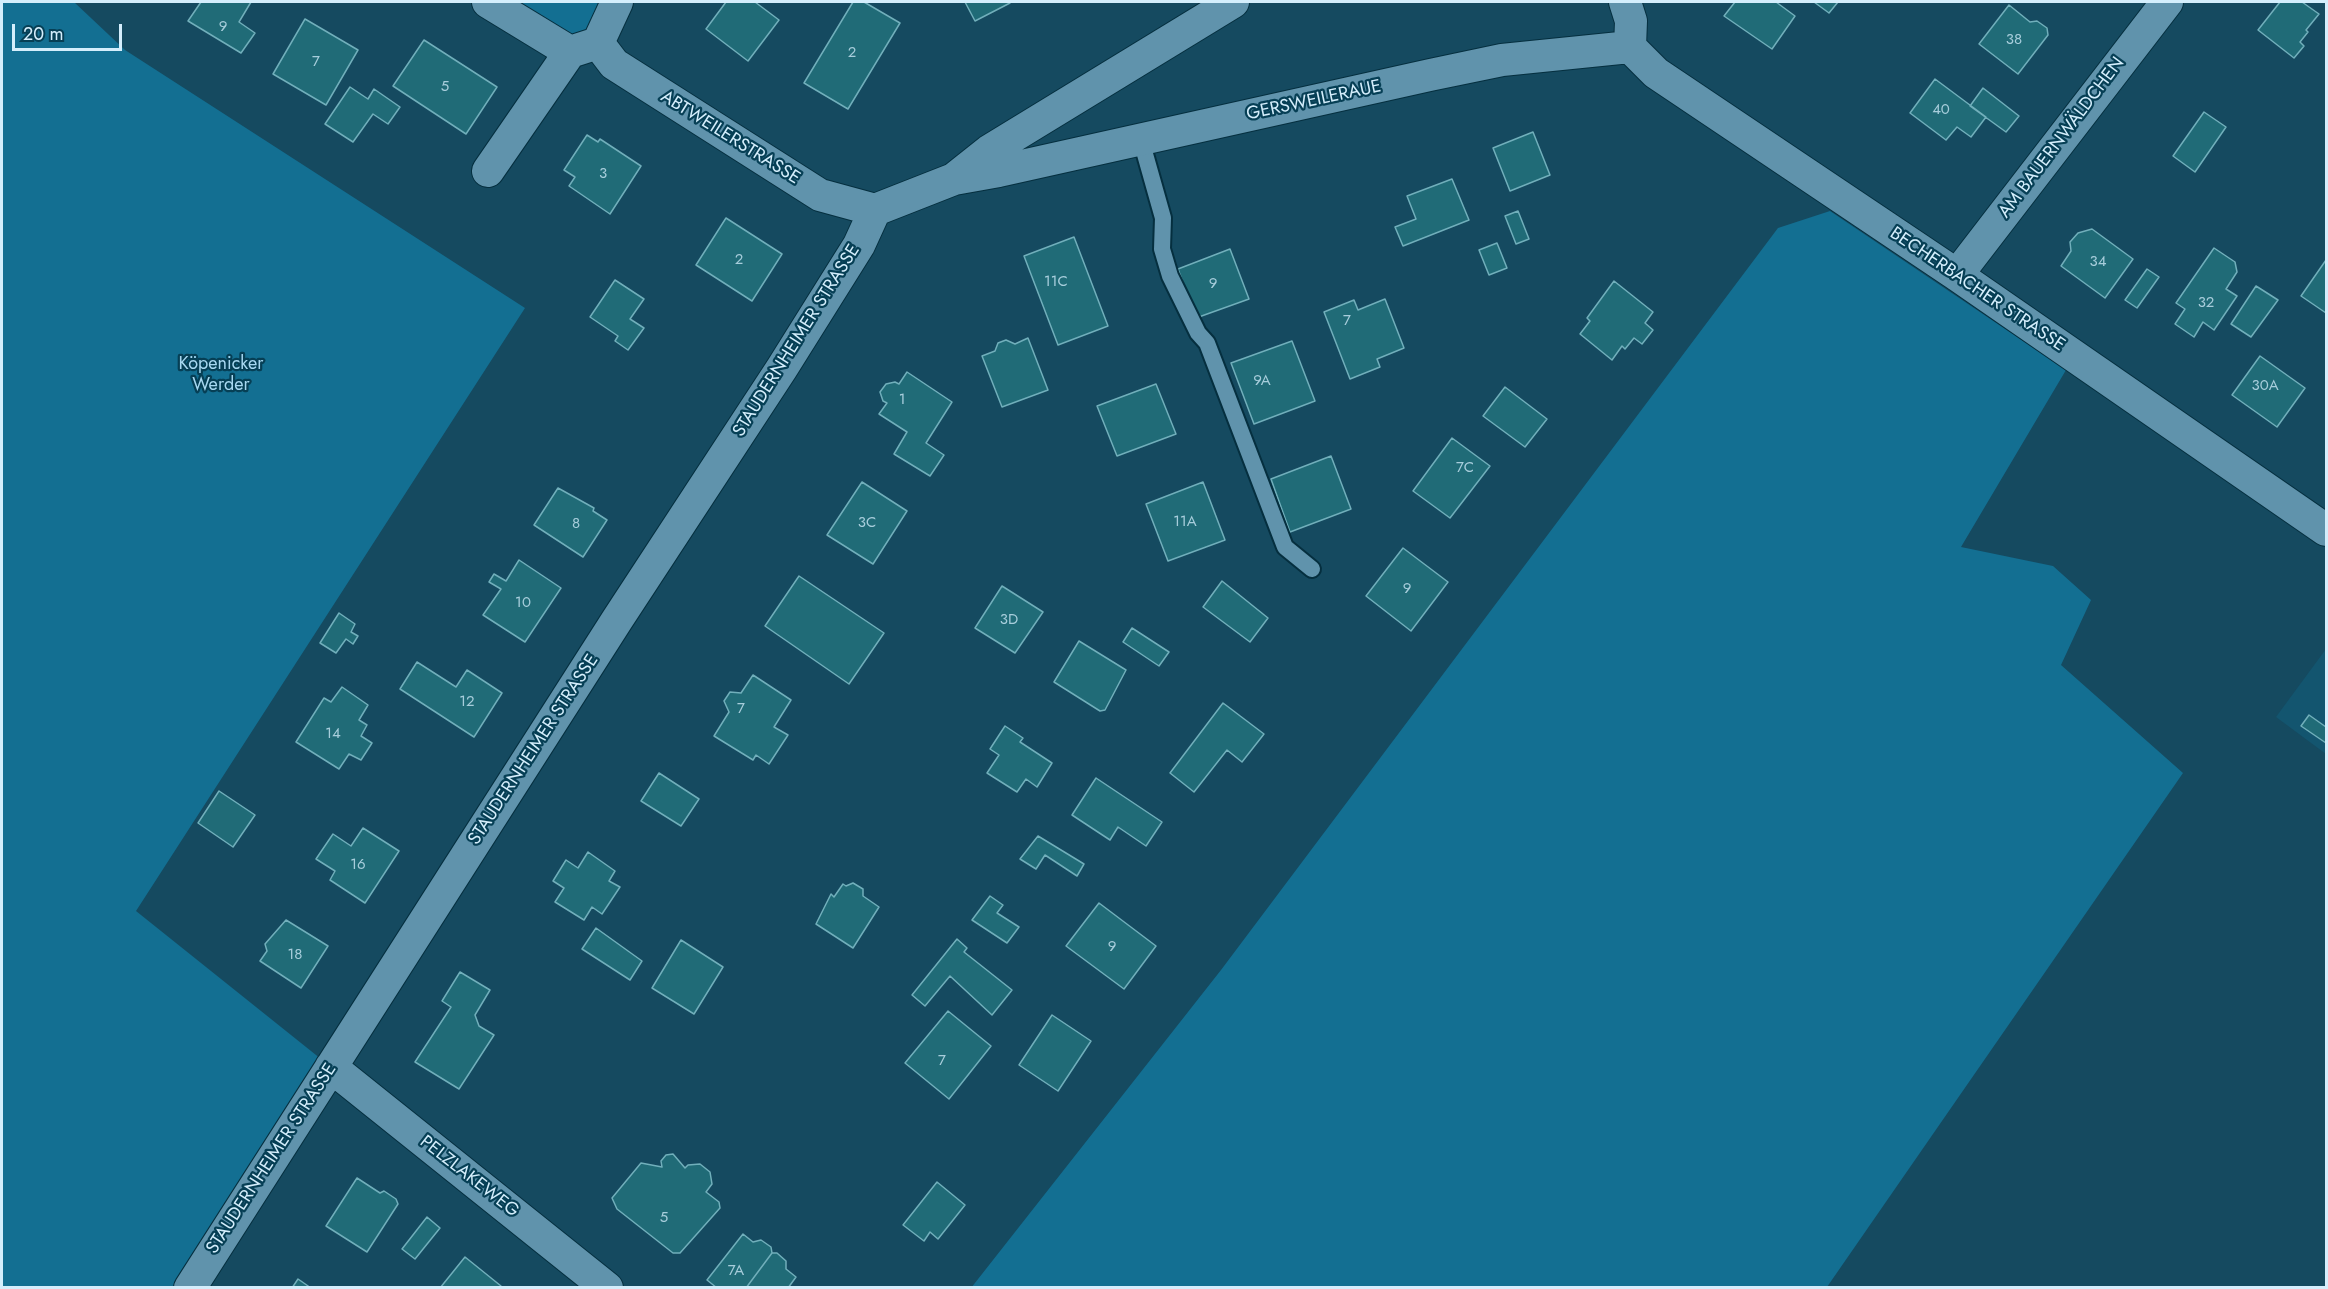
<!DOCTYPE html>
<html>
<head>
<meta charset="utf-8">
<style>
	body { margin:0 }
	#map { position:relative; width:2328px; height:1289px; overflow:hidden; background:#154a60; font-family:Jost,sans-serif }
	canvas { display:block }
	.frame { position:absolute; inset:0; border:3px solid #d4eefc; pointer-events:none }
	.scale { position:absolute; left:12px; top:24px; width:110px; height:27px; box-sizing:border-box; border:3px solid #d4eefc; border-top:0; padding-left:8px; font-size:18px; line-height:21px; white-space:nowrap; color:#d4eefc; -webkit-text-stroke:4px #063f55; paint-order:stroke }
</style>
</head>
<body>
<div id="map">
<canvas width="2328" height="1289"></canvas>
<div class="frame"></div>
<div class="scale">20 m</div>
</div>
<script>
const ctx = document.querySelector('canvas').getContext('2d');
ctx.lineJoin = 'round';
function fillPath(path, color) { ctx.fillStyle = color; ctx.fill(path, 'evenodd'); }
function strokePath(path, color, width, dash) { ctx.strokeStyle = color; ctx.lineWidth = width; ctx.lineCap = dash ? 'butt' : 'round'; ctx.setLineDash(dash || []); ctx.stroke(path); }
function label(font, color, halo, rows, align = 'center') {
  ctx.font = font + ' Jost,sans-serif'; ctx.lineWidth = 4.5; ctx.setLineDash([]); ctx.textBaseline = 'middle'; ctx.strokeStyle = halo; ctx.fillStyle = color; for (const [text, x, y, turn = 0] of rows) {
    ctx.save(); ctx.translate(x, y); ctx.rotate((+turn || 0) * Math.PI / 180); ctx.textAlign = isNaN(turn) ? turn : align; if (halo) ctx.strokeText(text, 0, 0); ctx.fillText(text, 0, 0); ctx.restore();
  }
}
const built = new Path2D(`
	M2326 649V754L2276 717Z`);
const green = new Path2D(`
	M2 2H74L125 50 525 308 136 911 331 1067 191 1287 2 1288Z
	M489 2H617L570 52Z
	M1830 211 2066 370 1961 547 2053 566 2091 600 2061 665 2183 773 1827 1287 971 1288 1221 970 1778 228Z`);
const building = new Path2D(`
	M201 2H251L239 22 255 33 241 53 188 21Z
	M726 2H755L779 20 748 61 706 29Z
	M853 2H864L900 23 848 109 804 83Z
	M965 2H1009L1010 3 975 21Z
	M1735 2H1776L1795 16 1772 49 1724 16Z
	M1814 2H1838L1829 13Z
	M2280 2H2302L2319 14 2306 30 2308 32 2300 42 2304 46 2294 58 2258 30Z
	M2009 5 2030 22 2037 21 2047 28 2048 35 2018 74 1979 44Z
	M305 19 358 50 326 105 273 74Z
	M424 40 497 87 466 134 393 86Z
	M1935 79 1986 117 1971 137 1957 127 1946 140 1910 113Z
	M350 87 368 99 374 89 400 107 388 124 373 114 353 142 325 124Z
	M1983 88 2019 116 2006 132 1970 106Z
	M2204 112 2226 127 2195 172 2173 156Z
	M1533 132 1550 175 1510 191 1493 148Z
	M587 135 598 142 600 139 641 166 610 214 569 186 575 177 564 170Z
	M1452 179 1469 220 1403 246 1395 227 1416 219 1407 196Z
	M1518 211 1529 239 1516 244 1505 216Z
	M726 218 782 254 752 301 696 265Z
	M2092 229 2133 259 2105 298 2061 266 2071 251 2070 242 2078 233Z
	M1074 237 1108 326 1058 345 1024 256Z
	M1497 243 1507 268 1489 275 1479 250Z
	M2214 248 2235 262 2237 272 2226 289 2237 296 2214 330 2203 322 2194 337 2175 324 2185 309 2176 303Z
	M1230 249 1249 299 1196 318 1178 269Z
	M2326 260V313L2301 296Z
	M2147 269 2159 277 2137 308 2125 300Z
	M615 280 644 299 630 319 644 328 628 350 615 341 618 336 590 317Z
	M1614 281 1653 312 1645 323 1653 330 1642 344 1634 338 1625 349 1622 346 1612 360 1580 334 1590 321 1587 318Z
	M2256 286 2278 300 2251 337 2231 324Z
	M1385 299 1404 348 1377 359 1380 367 1350 379 1324 312 1354 300 1358 310Z
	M1028 338 1048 390 1002 407 982 356 995 351 998 343 1006 340 1015 344Z
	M1292 341 1315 401 1254 424 1231 363Z
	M2260 356 2305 388 2277 427 2232 395Z
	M907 372 952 402 926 443 944 455 930 476 894 454 907 432 879 414 887 403 883 401 880 392 886 384 895 382 899 384Z
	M1156 384 1176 434 1117 456 1097 406Z
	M1505 387 1547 419 1525 447 1483 416Z
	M1452 438 1490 466 1450 518 1413 491Z
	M1331 456 1351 509 1290 532 1271 479Z
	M862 482 907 511 873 564 827 535Z
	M1203 482 1225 540 1168 561 1146 504Z
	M558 488 594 508 593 511 607 520 583 557 534 525Z
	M1403 548 1448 582 1411 631 1366 596Z
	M519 560 561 588 525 642 483 615 501 589 489 582 494 574 506 581Z
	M799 576 884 633 849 684 765 626Z
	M1222 581 1268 618 1250 642 1203 607Z
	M1002 586 1043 612 1015 653 975 628Z
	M339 613 355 624 351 632 358 636 353 644 346 639 336 653 320 643Z
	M1132 628 1169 652 1159 666 1123 642Z
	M1079 641 1126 670 1105 710 1100 711 1054 682Z
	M417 662 456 687 467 670 502 693 474 737 400 689Z
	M753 675 791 700 774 727 788 735 769 764 756 755 753 760 714 736 729 712 724 701 730 692 741 693Z
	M342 687 368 705 359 720 367 725 361 736 372 743 361 760 349 754 339 769 296 742 324 698 331 702Z
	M1223 703 1264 734 1242 762 1227 750 1194 792 1170 773Z
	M2309 715 2326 727V743L2301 726Z
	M1005 726 1023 738 1020 742 1052 763 1037 787 1026 779 1017 792 987 773 999 755 990 749Z
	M659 773 699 799 681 826 641 801Z
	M1096 778 1162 822 1146 846 1118 827 1110 840 1072 815Z
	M219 791 255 815 233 847 198 823Z
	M363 828 399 851 365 903 330 880 335 871 316 859 333 834 351 846Z
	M1038 836 1084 864 1077 876 1045 855 1036 869 1020 859Z
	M588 852 615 871 609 881 620 887 602 914 592 907 584 920 555 902 564 888 553 881 566 860 578 868Z
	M853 883 863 889V896L879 907 853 948 816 924 831 894 834 897 843 884 846 886Z
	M990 896 1003 905 997 913 1019 927 1007 943 972 920Z
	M1099 903 1156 946 1124 989 1066 946Z
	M286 920 328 946 301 988 260 961 267 951 265 944Z
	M596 928 642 961 630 980 582 949Z
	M957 939 967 948 964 952 1012 990 992 1015 950 976 925 1006 912 995Z
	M681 940 723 967 694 1014 652 988Z
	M460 972 490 990 475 1015 479 1026 494 1035 459 1089 415 1062 451 1007 442 1001Z
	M948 1011 991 1046 949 1099 905 1063Z
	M1052 1015 1091 1041 1058 1091 1019 1065Z
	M673 1154 685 1168 688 1165 700 1164 710 1172 712 1184 706 1192 719 1202 720 1208 680 1253H673L617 1209 612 1198 641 1163 662 1167 661 1161 666 1155Z
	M357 1178 380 1193 384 1191 396 1199 398 1204 367 1252 326 1226Z
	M937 1182 965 1205 938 1239 930 1232 924 1241 903 1225Z
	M427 1217 440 1228 415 1259 402 1249Z
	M743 1234 753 1242 761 1240 771 1247 772 1253 746 1288H717L707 1280Z
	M772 1253H777L786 1261V1269L796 1277 788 1288H746Z
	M465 1257 501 1286 500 1288H440Z
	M298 1279 311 1288H292Z`);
const service = new Path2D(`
	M1141 140 1163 218 1162 249 1170 276 1198 333 1207 343 1285 547 1312 569`);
const minor = new Path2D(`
	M488 2 570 52
	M1625 2 1631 21 1630 47
	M598 43 614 64 820 195 875 210
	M1630 47 1656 73 1957 275 2326 530
	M488 171 570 52 598 43 617 2
	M955 178 989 151 1233 2
	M875 210 954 179 999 171 1430 75 1502 60 1630 47
	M1957 275 2167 2
	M331 1067 607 1288
	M190 1288 617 620 782 368 859 245 875 210`);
const numberNames = [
	["9",223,27],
	["38",2014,40],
	["2",852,53],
	["7",316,62],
	["5",445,87],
	["40",1941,110],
	["3",603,174],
	["2",739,260],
	["34",2098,262],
	["11C",1056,282],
	["9",1213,284],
	["32",2206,303],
	["7",1347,321],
	["9A",1262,381],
	["30A",2265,386],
	["1",902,400],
	["7C",1465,468],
	["11A",1185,522],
	["3C",867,523],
	["8",576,524],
	["9",1407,589],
	["10",523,603],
	["3D",1009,620],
	["12",467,702],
	["7",741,709],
	["14",333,734],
	["16",358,865],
	["9",1112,947],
	["18",295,955],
	["7",942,1061],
	["5",664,1218],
	["7A",736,1271]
];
const streetNames = [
	["GERSWEILERAUE",1314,101,-12],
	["ABTWEILERSTRASSE",730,138,32],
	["AM BAUERNWÄLDCHEN",2062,138,-53],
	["BECHERBACHER STRASSE",1977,290,34],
	["STAUDERNHEIMER STRASSE",797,341,-58],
	["STAUDERNHEIMER STRASSE",534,750,-57],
	["STAUDERNHEIMER STRASSE",272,1159,-57],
	["PELZLAKEWEG",469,1177,38]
];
const parkNames = [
	["Köpenicker",221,365],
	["Werder",221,386]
];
fillPath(built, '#13556f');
fillPath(green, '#136f92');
fillPath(building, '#206b77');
strokePath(building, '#71afbb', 1.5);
strokePath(service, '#052f3f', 20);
strokePath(minor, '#052f3f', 34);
strokePath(service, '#6093ac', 16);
strokePath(minor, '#6093ac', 32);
label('15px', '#a7cddb', null, numberNames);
label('18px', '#d4eefc', '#063f55', streetNames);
label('18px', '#a7d8f1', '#063f55', parkNames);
</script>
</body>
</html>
